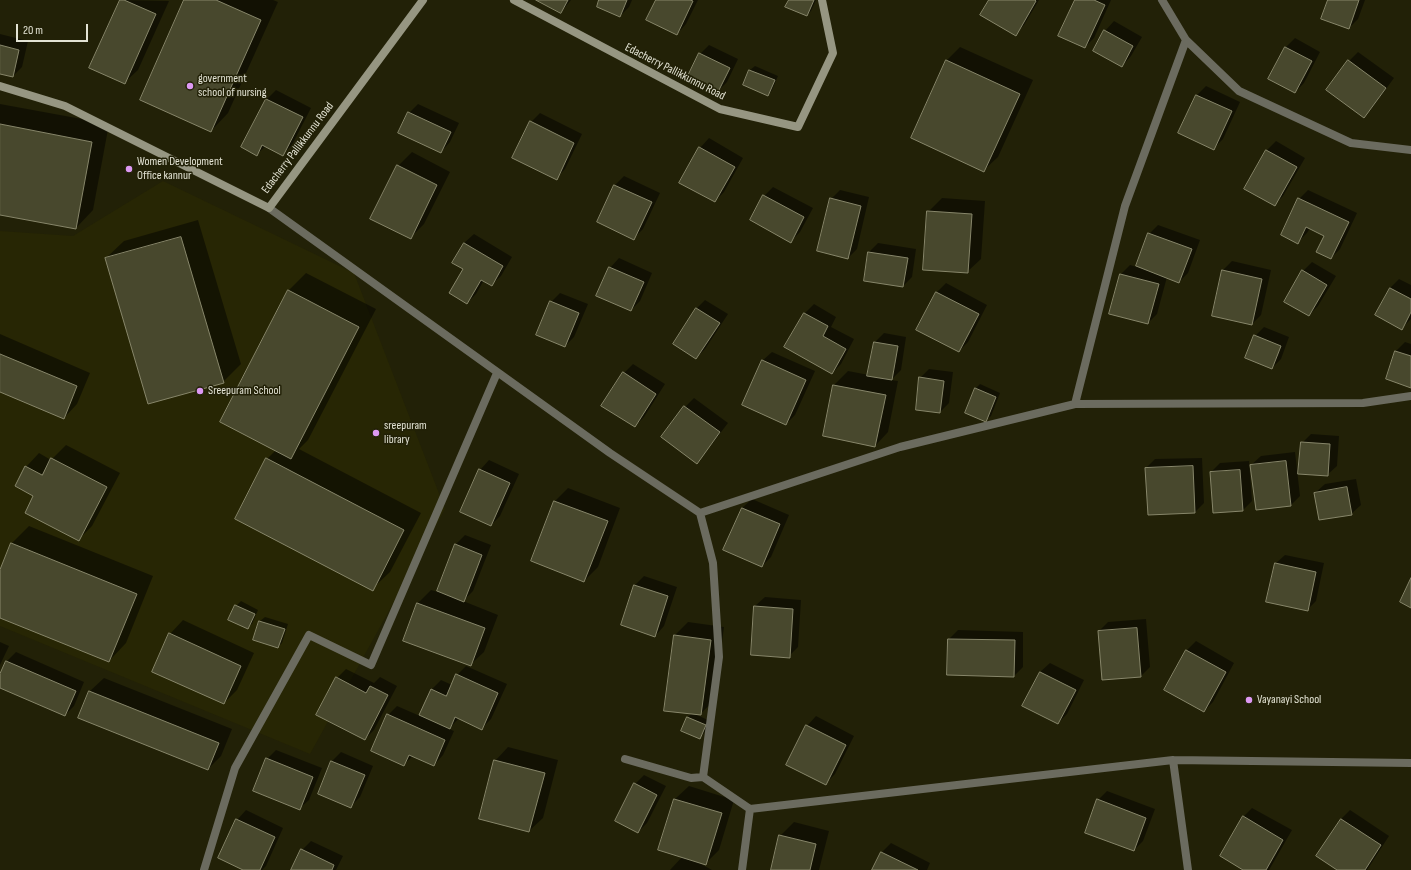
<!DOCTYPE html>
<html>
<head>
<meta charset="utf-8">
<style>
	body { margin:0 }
	#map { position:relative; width:1411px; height:870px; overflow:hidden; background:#222107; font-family:"Sofia Sans Condensed",sans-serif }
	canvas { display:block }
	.scale { position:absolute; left:16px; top:24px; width:72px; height:18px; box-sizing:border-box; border:2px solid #e3e3d4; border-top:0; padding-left:5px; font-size:12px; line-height:14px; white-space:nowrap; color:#e3e3d4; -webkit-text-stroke:3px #222107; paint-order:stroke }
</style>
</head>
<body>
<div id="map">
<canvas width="1411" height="870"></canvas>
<div class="scale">20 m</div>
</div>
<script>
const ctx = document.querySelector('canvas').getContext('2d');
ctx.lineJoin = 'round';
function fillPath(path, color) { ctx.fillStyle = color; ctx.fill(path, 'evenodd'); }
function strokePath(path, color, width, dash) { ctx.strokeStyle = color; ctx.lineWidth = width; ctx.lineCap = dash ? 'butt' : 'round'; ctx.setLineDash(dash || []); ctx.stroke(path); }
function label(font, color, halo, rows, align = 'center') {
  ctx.font = font + ' "Sofia Sans Condensed",sans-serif'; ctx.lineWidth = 3; ctx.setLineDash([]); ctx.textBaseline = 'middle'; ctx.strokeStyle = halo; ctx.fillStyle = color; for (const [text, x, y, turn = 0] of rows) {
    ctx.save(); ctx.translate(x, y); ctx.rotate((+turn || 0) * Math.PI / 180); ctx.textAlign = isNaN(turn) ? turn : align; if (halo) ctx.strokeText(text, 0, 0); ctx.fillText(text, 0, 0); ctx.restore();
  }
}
const built = new Path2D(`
	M163 181 354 273 445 509 310 754 0 626V231L73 236Z`);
const shadow = new Path2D(`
	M121 0 169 1 138 70 124 83Z
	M185 0H273L278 2 228 113 211 131Z
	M538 0H571L561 12Z
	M601 0H632L629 7 620 16Z
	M657 0H698L686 24 677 34Z
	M790 0H816L811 11 807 15Z
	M990 0H1039L1024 25 1015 34Z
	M1076 0H1111L1094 38 1085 47Z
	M1329 0H1365L1358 19 1349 28Z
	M1114 21 1142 37 1131 56 1122 66 1094 51 1105 31Z
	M0 34 28 41 22 67 13 76 0 73Z
	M1295 38 1320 52 1304 83 1295 92 1269 78 1286 47Z
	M709 45 738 59 727 82 718 91 700 54Z
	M960 47 1033 80 998 157 984 170 912 137 947 60Z
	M1358 52 1394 78 1372 108 1363 117 1327 90 1349 61Z
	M755 66 778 76 772 90 768 95 744 85 750 70Z
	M1206 86 1240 102 1223 139 1214 148 1180 133 1197 95Z
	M276 90 311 108 292 145 283 154 266 146 257 154 243 147 267 99Z
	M0 104 109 124 93 210 76 228 0 214Z
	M418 104 459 123 450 142 441 152 409 113Z
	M540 113 582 134 565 169 556 178 531 122Z
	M709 138 743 158 724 192 715 201 681 182 700 148Z
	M1276 141 1305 158 1283 196 1274 205 1245 189 1267 150Z
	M412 152 450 172 424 224 411 237 398 166Z
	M624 176 660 193 643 229 634 238 598 222 615 185Z
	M773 187 813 208 800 232 791 241 764 196Z
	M840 190 869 197 857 249 848 258 831 199Z
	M1308 190 1357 213 1340 249 1331 258 1325 235 1310 228 1307 233 1298 242 1299 199Z
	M942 198 985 201 981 259 967 272 928 212Z
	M198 220 241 364 223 382 106 258 124 241Z
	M1158 225 1200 240 1188 273 1179 282 1167 277 1157 314 1148 323 1110 313 1121 274 1130 265 1137 267 1149 234Z
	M474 234 512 257 501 276 491 285 484 280 476 294 467 303 464 269 453 262 464 243Z
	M878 243 916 249 912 277 903 286 865 280 869 252Z
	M619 258 652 273 640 301 631 310 610 268Z
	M1232 261 1271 270 1261 315 1252 324 1213 315 1223 270Z
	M1312 262 1336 276 1318 306 1309 315 1303 271Z
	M306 273 376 309 308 440 299 449 421 513 390 572 372 589 267 459 276 450 289 290Z
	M1399 279 1411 285V319L1402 328 1390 288Z
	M946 283 987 305 968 342 959 351 917 329 937 292Z
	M560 293 588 304 574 337 565 346 551 302Z
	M705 300 728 314 705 349 696 358V309Z
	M814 304 836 317 831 327 854 339 841 364 832 373 786 347 805 313Z
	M1264 327 1289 337 1281 359 1272 368 1255 336Z
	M884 333 906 337 901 370 891 380 898 381 888 432 875 446 824 435 834 385 848 371 869 375 875 342Z
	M0 334 90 373 77 404 64 418 0 391Z
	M1405 342 1411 344V387L1396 351Z
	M772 352 815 371 795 415 786 424 762 361Z
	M633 364 665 384 644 417 635 426 624 373Z
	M929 369 953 372 949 403 940 412 920 378Z
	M980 384 1000 393 991 416 986 420 975 389Z
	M694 398 728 423 705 453 696 462 662 437 685 407Z
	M1311 434 1339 436 1337 466 1327 475 1302 443Z
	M66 445 120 473 92 526 79 539 35 496 26 467 39 453 51 460Z
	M1295 452 1300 496 1291 505 1257 509 1251 465 1261 456Z
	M1202 458 1204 503 1195 512 1146 468 1155 459Z
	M489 460 519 474 500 516 491 525 480 470Z
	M1249 461 1252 501 1243 510 1214 512 1211 472 1220 463Z
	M1356 479 1361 505 1351 514 1315 493 1325 484Z
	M568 488 620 508 598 567 584 581 555 501Z
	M752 499 789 515 771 557 762 566 742 508Z
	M29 526 153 576 126 643 109 661 0 617V572L12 543Z
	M465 535 491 545 473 591 463 601 498 615 484 652 470 665 404 640 418 603 431 590 438 592 456 544Z
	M1285 555 1324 563 1316 601 1307 610 1275 564Z
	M644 576 677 587 664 626 655 636 622 625 635 585Z
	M765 597 801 600 798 647 789 656 755 606Z
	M241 601 258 610 252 624 247 628 236 606Z
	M265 617 288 624 282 643 278 647 255 640 260 621Z
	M1146 619 1150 667 1141 676 1099 631 1108 622Z
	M183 620 254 653 237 690 224 703 170 634Z
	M688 622 724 627 714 701 700 714H695L710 721 704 733 700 737 688 717 692 713 675 635Z
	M958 630 1023 632V667L1014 676 949 639Z
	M1196 641 1234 663 1213 702 1204 711 1165 690 1187 650Z
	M0 642 9 646 0 665Z
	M16 652 84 682 74 706 65 715 0 687V676L7 661Z
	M1050 663 1084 680 1067 714 1058 723 1040 672Z
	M466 666 507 684 491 719 482 728 459 718 449 729 454 731 443 755 434 765 413 756 404 764 388 715 397 706 420 716 432 689 441 680 452 685 457 675Z
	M346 669 374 683 380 677 397 686 374 730 365 739 337 678Z
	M104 678 232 729 221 756 208 769 80 717 90 691Z
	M816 716 854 736 835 774 826 783 788 764 807 726Z
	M508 747 558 760 543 818 529 831 495 761Z
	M276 750 322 768 309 800 299 809 267 759Z
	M341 752 373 766 360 797 351 806 319 793 332 761Z
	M644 775 666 786 647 823 638 832 635 784Z
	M689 786 734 800 719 850 705 864H701L712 870H670L682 857 659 850 675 799Z
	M1107 791 1155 809 1143 841 1134 850 1098 800Z
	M1252 808 1292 830 1269 870H1245L1243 817Z
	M246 810 283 828 266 866 262 870H245L237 820Z
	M1350 810 1389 836 1367 870H1339L1341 819Z
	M794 822 829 831 819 870H772L780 836Z
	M311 841 343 856 336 870H292L302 850Z
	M891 843 930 863 927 870H873L882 852Z`);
const building = new Path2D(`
	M120 0H124L156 14 125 84 89 68Z
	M184 0H216L261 20 211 132 140 100Z
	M536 0H568L561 13Z
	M599 0H627L620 17 597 7Z
	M656 0H690L693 1 677 35 646 20Z
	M789 0H814L807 16 785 7Z
	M989 0H1035L1036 1 1016 36 980 15Z
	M1075 0H1094L1105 5 1085 48 1058 36Z
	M1328 0H1359L1349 29 1321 19Z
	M1104 30 1133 46 1122 67 1093 51Z
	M0 45 19 50 13 77 0 74Z
	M1285 47 1312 61 1295 93 1268 79Z
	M699 53 730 68 718 92 687 78Z
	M946 60 1020 94 984 172 911 138Z
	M1348 60 1386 88 1364 118 1326 90Z
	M749 70 775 80 768 96 743 85Z
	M1196 95 1232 111 1214 150 1178 133Z
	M266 99 303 117 283 156 262 145 257 156 241 147Z
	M408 112 451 132 441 153 398 133Z
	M530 121 574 143 557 180 512 158Z
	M0 124 92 142 76 229 0 215Z
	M699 147 735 167 715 202 679 183Z
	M1266 150 1297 167 1275 206 1244 189Z
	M397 165 437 185 411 239 370 219Z
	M614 185 652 202 634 240 597 222Z
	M763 195 804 217 791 243 750 220Z
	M830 198 861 206 848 259 817 251Z
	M1298 198 1349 222 1331 259 1316 252 1324 236 1306 227 1298 244 1281 235Z
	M927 211 972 214 968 273 923 270Z
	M1148 233 1192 249 1179 283 1136 266Z
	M181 237 224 383 148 404 105 258Z
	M464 243 503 266 492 286 481 280 467 304 449 293 463 269 452 263Z
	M868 252 908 258 903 287 864 281Z
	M609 267 644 282 631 311 596 296Z
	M1222 270 1262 279 1252 325 1212 316Z
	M1302 270 1327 285 1309 316 1284 302Z
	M1120 274 1159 284 1148 324 1109 314Z
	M1390 288 1411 299V312L1402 330 1375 315Z
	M288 290 359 327 291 459 220 422Z
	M936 292 979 314 959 352 916 330Z
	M550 301 579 313 565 347 536 335Z
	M696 308 720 323 696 359 673 344Z
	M804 313 828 326 823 336 846 349 832 374 784 347Z
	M1254 335 1281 346 1272 369 1245 358Z
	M874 342 898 346 892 380 867 376Z
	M1395 351 1411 356V388L1386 379Z
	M0 354 77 386 64 419 0 392Z
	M762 360 806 380 786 425 742 405Z
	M623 372 656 394 635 427 601 406Z
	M919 377 944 381 940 413 916 410Z
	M833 385 886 395 875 447 823 436Z
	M975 388 996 397 986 422 965 413Z
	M684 406 720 432 697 464 661 437Z
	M1301 442 1330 444 1328 476 1298 474Z
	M51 458 107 487 79 541 25 513 33 496 15 486 25 466 42 475Z
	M266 458 404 530 373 591 235 519Z
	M1286 461 1291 506 1256 510 1250 465Z
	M1193 466 1195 513 1148 515 1145 468Z
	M479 469 510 483 491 526 460 512Z
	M1240 470 1243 511 1213 513 1210 472Z
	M1347 487 1352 515 1319 520 1314 493Z
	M554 501 608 521 584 582 531 561Z
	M742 508 780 524 762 567 723 550Z
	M11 543 137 594 109 662 0 618V570Z
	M455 544 482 555 464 602 437 591Z
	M1275 563 1316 572 1308 611 1266 602Z
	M1411 578V608L1400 602Z
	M634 585 668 596 655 637 621 625Z
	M417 603 485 628 471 666 403 641Z
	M235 605 255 614 248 629 228 620Z
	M754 606 793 609 790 658 751 655Z
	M259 621 285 629 278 648 253 640Z
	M1137 628 1141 677 1102 680 1098 631Z
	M169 633 241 666 224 704 152 672Z
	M674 635 711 640 701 715 664 711Z
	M948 639 1015 640 1014 677 947 675Z
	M1186 650 1226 672 1204 712 1164 690Z
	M6 661 76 691 65 716 0 688V674Z
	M1040 672 1076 690 1058 724 1022 706Z
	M456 674 498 693 482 730 455 717 450 729 419 715 431 689 446 696Z
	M336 677 366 693 370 686 388 695 365 740 316 715Z
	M89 691 219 743 208 770 78 718Z
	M387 714 445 740 434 766 409 755 404 766 371 751Z
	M687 717 706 725 700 739 681 731Z
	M806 725 846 745 826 785 786 765Z
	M266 758 313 777 300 810 253 791Z
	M494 760 545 773 529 832 479 819Z
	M331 761 365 775 351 808 318 794Z
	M634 783 657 795 638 833 615 821Z
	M674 799 722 813 706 865 658 850Z
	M1097 799 1146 818 1134 851 1085 833Z
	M1243 816 1283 840 1266 870H1243L1220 856Z
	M236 819 275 837 260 870H243L218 858Z
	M1341 819 1381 845 1365 870H1337L1316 856Z
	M779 835 816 844 810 870H771Z
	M301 849 334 865 332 870H291Z
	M881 852 918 870H872Z`);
const street = new Path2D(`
	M1162 0 1186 40 1239 91 1351 143 1411 150
	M269 208 610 453 700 513 900 447 1075 404 1125 206 1186 40
	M1075 404 1363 403 1411 396
	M700 513 713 563 719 657 703 777 750 809 742 870
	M625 759 691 778 703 777
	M1173 760 1411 763
	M750 809 1173 760 1188 870
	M204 870 235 768 309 635 371 665 497 373`);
const secondary = new Path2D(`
	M514 0 720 109 798 127 833 53 822 0
	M0 86 65 106 269 208 423 0`);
const markers = [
	[190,86,4,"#dd99f3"],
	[129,169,4,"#dd99f3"],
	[200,391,4,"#dd99f3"],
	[376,433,4,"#dd99f3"],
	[1249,700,4,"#dd99f3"]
];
const streetNames = [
	["Edacherry Pallikkunnu Road",675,72,27],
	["Edacherry Pallikkunnu Road",298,148,-53]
];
const poiNames = [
	["government",198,79],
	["school of nursing",198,93],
	["Women Development",137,162],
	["Office kannur",137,176],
	["Sreepuram School",208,391],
	["sreepuram",384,426],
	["library",384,440],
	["Vayanayi School",1257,700]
];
fillPath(built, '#272604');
fillPath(shadow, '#0007');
fillPath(building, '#48482d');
strokePath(building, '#87866a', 1);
strokePath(street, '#6b6b5f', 8);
strokePath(secondary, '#969682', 8);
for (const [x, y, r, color] of markers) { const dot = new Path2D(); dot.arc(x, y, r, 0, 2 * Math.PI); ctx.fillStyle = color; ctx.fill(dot); strokePath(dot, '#222107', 1.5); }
label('12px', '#e3e3d4', '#222107', streetNames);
label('12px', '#e3e3d4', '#222107', poiNames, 'left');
</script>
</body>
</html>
